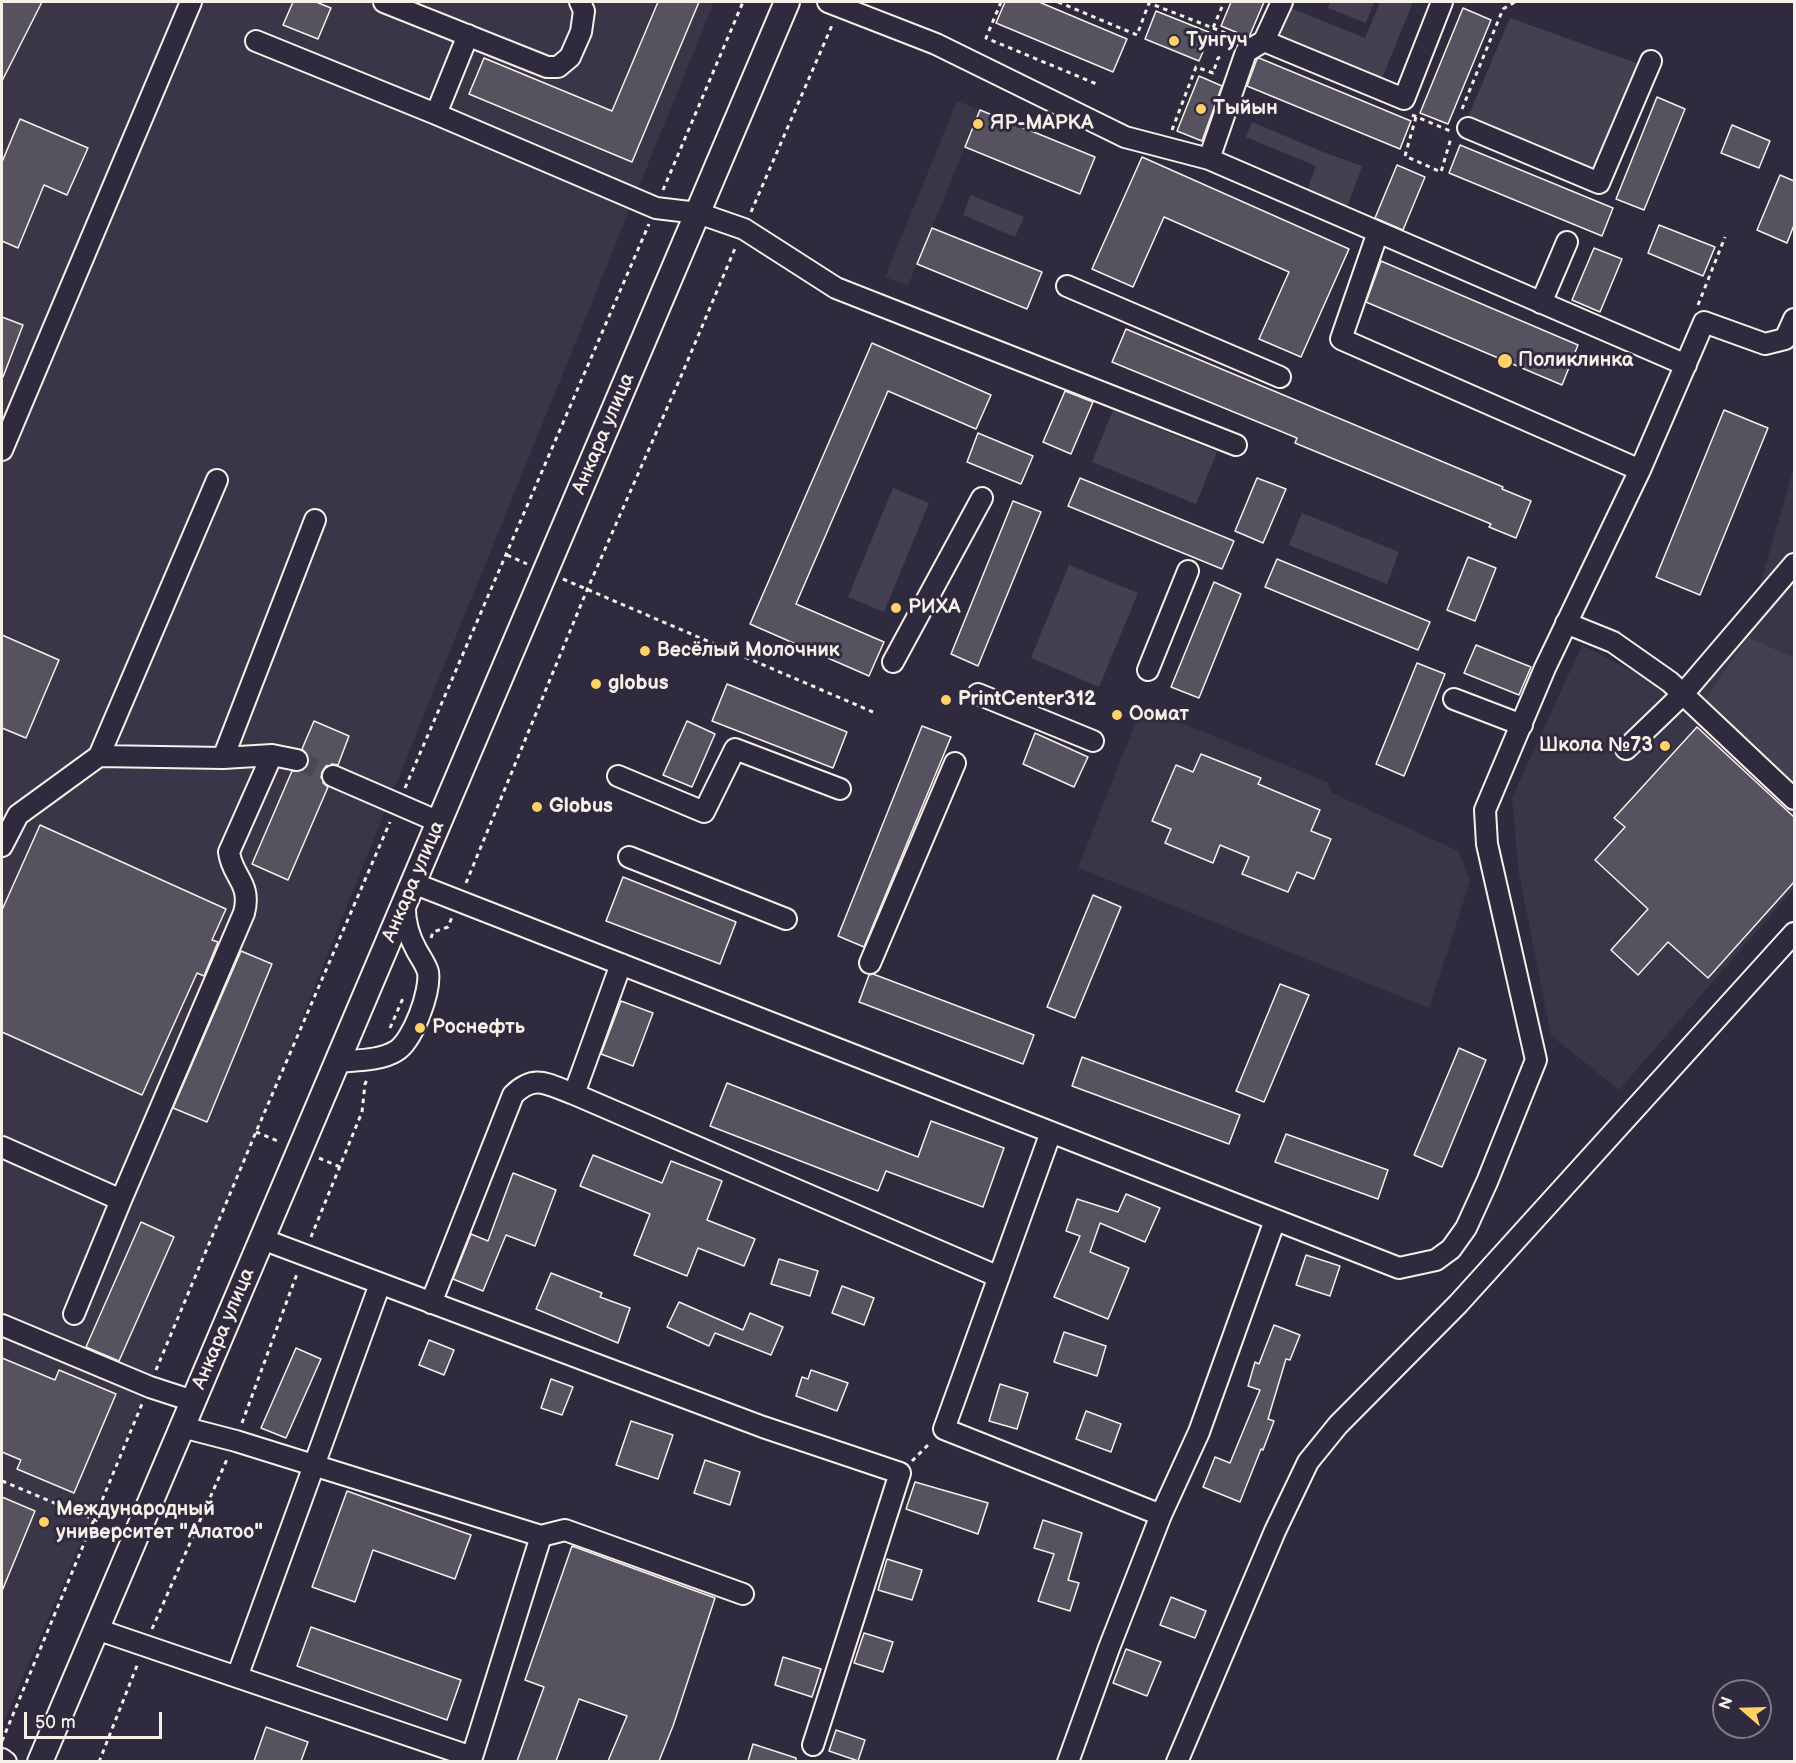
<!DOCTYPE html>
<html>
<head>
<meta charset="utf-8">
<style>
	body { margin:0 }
	#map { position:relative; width:1796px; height:1763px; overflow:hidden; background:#2f2a3d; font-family:"Balsamiq Sans",sans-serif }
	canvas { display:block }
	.frame { position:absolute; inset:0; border:3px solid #f4f1e8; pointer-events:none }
	.north { position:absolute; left:1712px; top:1679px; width:60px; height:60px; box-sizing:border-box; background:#2f2a3d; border:2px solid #7e7a81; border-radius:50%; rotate:290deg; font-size:16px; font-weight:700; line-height:24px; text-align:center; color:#f4f1e8 }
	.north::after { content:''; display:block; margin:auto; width:21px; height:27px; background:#ffd166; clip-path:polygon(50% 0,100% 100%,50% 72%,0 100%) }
	.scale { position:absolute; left:24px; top:1712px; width:138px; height:27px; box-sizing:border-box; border:3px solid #f4f1e8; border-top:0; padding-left:8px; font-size:18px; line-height:21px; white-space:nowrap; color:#f4f1e8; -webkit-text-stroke:4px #2f2a3d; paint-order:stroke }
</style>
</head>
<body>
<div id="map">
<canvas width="1796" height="1763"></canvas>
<div class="frame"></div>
<div class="north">N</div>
<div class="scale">50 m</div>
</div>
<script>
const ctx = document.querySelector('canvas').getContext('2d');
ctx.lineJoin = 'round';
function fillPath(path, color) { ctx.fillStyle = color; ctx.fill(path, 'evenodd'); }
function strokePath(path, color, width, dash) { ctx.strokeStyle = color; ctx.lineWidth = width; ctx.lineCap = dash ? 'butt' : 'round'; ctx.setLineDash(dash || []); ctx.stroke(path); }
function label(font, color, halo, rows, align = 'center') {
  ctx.font = font + ' "Balsamiq Sans",sans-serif'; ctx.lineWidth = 6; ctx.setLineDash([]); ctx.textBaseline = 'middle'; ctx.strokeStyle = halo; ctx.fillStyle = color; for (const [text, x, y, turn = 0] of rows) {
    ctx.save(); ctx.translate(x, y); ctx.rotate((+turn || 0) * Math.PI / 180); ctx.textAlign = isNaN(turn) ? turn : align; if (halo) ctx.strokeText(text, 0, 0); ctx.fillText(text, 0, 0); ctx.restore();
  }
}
const built = new Path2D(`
	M2 2H714L393 791 242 1168 2 1726Z
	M957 101 980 110 908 286 885 277Z
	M1794 467V888L1619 1090 1551 1035 1519 874 1512 798 1582 645 1676 694 1750 619Z
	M1142 707 1327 782 1332 793 1458 851 1470 881 1429 1008 1078 868Z`);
const green = new Path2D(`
	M1330 2H1374L1366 23 1328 8Z
	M1380 2H1413L1382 78 1279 36 1291 8 1365 38Z
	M1510 18 1642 65 1595 175 1467 119Z
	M1252 122 1323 152 1362 166 1347 207 1307 190 1316 166 1246 137Z
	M971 195 1024 217 1015 237 963 215Z
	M1113 410 1217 452 1196 504 1092 462Z
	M893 488 929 503 884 612 848 597Z
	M1302 513 1399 552 1387 584 1289 545Z
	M1069 565 1138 593 1099 687 1031 658Z
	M1748 637 1794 658V798L1697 712Z`);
const building = new Path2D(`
	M2 2H42L2 81Z
	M293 2H316L331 8 318 39 283 25Z
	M658 2H699L632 162 469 94 484 58 612 111Z
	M1005 2H1039L1127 39 1113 72 996 23Z
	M1231 2H1264L1250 35 1248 37 1221 26Z
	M1463 8 1491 20 1448 124 1420 113Z
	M1156 11 1211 33 1199 61 1145 39Z
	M1259 58 1411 121 1400 149 1247 86 1257 59Z
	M1199 76 1222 86 1202 141 1177 131Z
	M1657 97 1685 109 1644 210 1616 199Z
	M980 110 1095 157 1080 194 965 147Z
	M20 119 88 148 67 195 44 185 18 248 2 241V162Z
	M1732 125 1770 141 1759 168 1721 153Z
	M1460 145 1613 208 1602 236 1449 173Z
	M1142 157 1349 249 1301 357 1259 339 1289 272 1164 217 1133 287 1092 269Z
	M1397 165 1425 177 1403 230 1375 218Z
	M1780 175 1794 181V225L1787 243 1757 230Z
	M1659 225 1715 247 1703 276 1648 253Z
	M932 228 1042 272 1027 309 917 264Z
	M1594 248 1622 259 1600 312 1572 300Z
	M1381 261 1578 345 1562 385 1366 302Z
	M2 317 23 325 3 377H2Z
	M1126 329 1503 487 1502 489 1531 501 1516 538 1489 527 1491 524 1295 443 1297 438 1112 362Z
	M872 343 991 395 976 429 888 391 796 604 884 642 869 676 750 624Z
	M1065 391 1093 402 1071 454 1043 442Z
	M1724 410 1768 428 1700 595 1656 577Z
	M978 433 1033 456 1021 484 967 462Z
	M1080 478 1234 541 1222 569 1068 506Z
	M1257 478 1286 489 1263 543 1235 531Z
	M1013 501 1041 512 978 666 951 654Z
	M1468 557 1496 568 1475 621 1447 610Z
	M1277 559 1430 622 1418 650 1265 587Z
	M1214 582 1241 594 1199 698 1171 687Z
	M2 635 59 660 26 738 2 728Z
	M1476 645 1531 667 1519 695 1464 673Z
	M1417 663 1445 674 1404 776 1376 764Z
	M727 684 847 732 833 768 712 721Z
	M314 721 349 736 338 765 332 764 326 766 322 772 321 777 323 783 328 787 288 880 252 864 292 771H301L306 767 309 763 308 756 302 749Z
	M687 721 715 734 692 787 663 775Z
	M922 726 951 737 864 947 838 936Z
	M1697 727 1794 817V882L1708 978 1668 942 1638 975 1611 950 1648 909 1595 860 1625 827 1614 818Z
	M1035 733 1088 757 1074 787 1023 764Z
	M1201 754 1261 778 1258 784 1320 810 1311 831 1331 839 1314 879 1297 872 1288 892 1242 874 1249 857 1220 845 1213 863 1165 843 1171 829 1152 821 1176 765 1193 772Z
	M40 825 226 909 212 940 218 942 204 976 197 973 142 1095 2 1032V910Z
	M623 877 736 922 720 964 606 921Z
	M1093 895 1121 907 1075 1018 1047 1007Z
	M241 951 272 964 207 1122 173 1108Z
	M873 974 1034 1035 1023 1064 859 1002 869 975Z
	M1280 984 1309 995 1264 1102 1236 1091Z
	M621 1001 653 1013 633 1066 601 1054Z
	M1459 1048 1486 1060 1442 1167 1414 1155Z
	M1082 1057 1240 1115 1229 1144 1072 1086Z
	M727 1083 918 1157 931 1121 1004 1148 983 1207 886 1171 878 1191 710 1126Z
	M1286 1134 1388 1170 1378 1199 1275 1162Z
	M593 1155 662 1183 671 1161 722 1181 707 1220 755 1239 744 1266 698 1248 687 1276 634 1255 650 1214 580 1186Z
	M513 1173 556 1190 535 1246 506 1235 483 1291 453 1279 471 1234 488 1241Z
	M1126 1194 1160 1208 1145 1242 1100 1223 1090 1252 1129 1268 1108 1319 1054 1297 1080 1236 1066 1231 1077 1199 1118 1212Z
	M141 1222 174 1237 119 1361 86 1347Z
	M1306 1255 1340 1266 1330 1296 1296 1285Z
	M779 1259 818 1271 810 1296 771 1284Z
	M551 1273 602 1293 600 1297 630 1308 618 1343 536 1309Z
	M842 1286 874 1298 864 1325 832 1313Z
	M679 1302 743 1330 750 1313 783 1327 771 1355 715 1333 709 1346 667 1327Z
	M1274 1325 1300 1335 1290 1360 1286 1359 1268 1419 1274 1421 1263 1450 1261 1449 1240 1502 1203 1487 1215 1457 1230 1463 1260 1390 1248 1386 1255 1362 1259 1364Z
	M1064 1332 1106 1346 1097 1376 1054 1362Z
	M429 1340 454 1350 444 1375 419 1365Z
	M296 1348 321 1359 286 1438 261 1428Z
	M2 1358 55 1380 59 1370 116 1394 74 1493 17 1469 21 1460 2 1452Z
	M811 1370 848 1383 837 1411 796 1396 802 1377 808 1379Z
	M551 1379 573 1387 562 1415 541 1408Z
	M1000 1384 1028 1393 1017 1429 989 1421Z
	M1086 1411 1121 1424 1111 1452 1076 1439Z
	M631 1421 673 1435 658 1479 616 1465Z
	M705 1460 740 1472 730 1505 694 1493Z
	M915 1482 988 1503 978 1534 906 1509Z
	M347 1491 471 1535 455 1579 373 1550 355 1602 312 1587Z
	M2 1497 35 1511 2 1591Z
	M1043 1520 1082 1533 1068 1580 1079 1583 1070 1611 1038 1601 1054 1554 1034 1548Z
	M572 1546 715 1598 673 1726 659 1761H608L627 1716 579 1699 556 1761H517L544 1687 525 1680Z
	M887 1559 922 1570 912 1600 878 1590Z
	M1171 1597 1206 1611 1195 1638 1160 1625Z
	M311 1627 461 1680 447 1720 297 1666Z
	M864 1633 893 1642 883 1672 854 1663Z
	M1126 1649 1161 1662 1147 1696 1113 1683Z
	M783 1657 821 1669 812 1697 775 1685Z
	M266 1727 308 1742 301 1761H254Z
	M836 1730 865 1740 858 1761 829 1751Z
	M753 1744 796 1758V1761H748Z`);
const minorTunnel = new Path2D(`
	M297 760 333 776`);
const path = new Path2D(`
	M1001 2 986 38 1099 85
	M1058 2 1137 35 1149 3 1213 28 1224 2
	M1213 28 1235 37
	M1462 109 1503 9 1515 2
	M1412 115 1450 131
	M1416 117 1405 156 1441 172 1451 138
	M1172 130 1196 67 1213 73 1218 58 1223 57
	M663 190 743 2
	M751 212 833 23
	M1698 305 1725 237
	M507 555 527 564
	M563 579 873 712
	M405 788 649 224
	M466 883 587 590 682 374 736 246
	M431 938 433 932 448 927 452 917
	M390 1028 404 996
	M256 1132 280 1142
	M319 1158 340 1167
	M311 1237 362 1112 365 1084 368 1078
	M156 1370 256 1132 390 822
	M242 1423 298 1271
	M912 1461 931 1442
	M2 1481 100 1522
	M152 1629 228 1457
	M2 1741 142 1404
	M99 1762 138 1663`);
const minor = new Path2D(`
	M384 2 547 67H558L570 57 581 32 584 11 580 2
	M828 2 936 44 1125 137 1209 159 1686 365
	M256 41 436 114 656 208 698 213 744 229 836 288 1236 445
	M1264 41 1404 99 1442 2
	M436 114 468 35
	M1468 128 1599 183 1651 61
	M1209 159 1246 52 1264 41 1282 2
	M1378 232 1341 339 1640 470
	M1067 286 1280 377
	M1541 303 1567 242
	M2 450 191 2
	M1566 623 1613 642 1670 682 1794 799
	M893 662 982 498
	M1148 670 1188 571
	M978 694 1093 741
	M1454 699 1522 725
	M1626 749 1683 694 1794 564
	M99 756 217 480
	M223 758 315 520
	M333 776 439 822
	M618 776 704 812 735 749 840 789
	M2 846 18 815 99 756 223 758 272 755 297 760
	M629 857 786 919
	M413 883 1399 1268 1436 1260 1451 1249 1466 1228 1487 1182 1536 1060 1487 844 1485 810 1545 668 1640 470 1704 322 1765 344 1785 339 1794 319
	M870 963 955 763
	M621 964 574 1094 999 1277
	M337 1062C355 1060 380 1061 396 1051 413 1041 431 991 428 972 426 965 421 958 417 951 408 935 404 921 405 903
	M1051 1132 944 1429 1161 1515
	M2 1147 121 1200
	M262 1239 763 1427 900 1473 813 1745
	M431 1303 513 1095C535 1073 548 1085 574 1094
	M74 1314 121 1200 244 913C252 883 232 877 229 852L272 755
	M2 1325 150 1387 193 1401
	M182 1427 236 1441 541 1536 565 1530 743 1594
	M96 1629 472 1757 541 1536
	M237 1677 380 1284
	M2 1759 6 1762
	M1068 1762 1109 1648 1161 1515 1199 1432 1275 1220
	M1177 1762 1275 1531 1308 1462 1338 1425 1458 1304 1794 933`);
const major = new Path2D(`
	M40 1762 787 2`);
const markers = [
	[1174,41,6,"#ffd166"],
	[1201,109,6,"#ffd166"],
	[978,124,6,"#ffd166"],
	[1505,361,8,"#ffd166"],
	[896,608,6,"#ffd166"],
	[645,651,6,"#ffd166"],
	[596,684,6,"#ffd166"],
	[946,700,6,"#ffd166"],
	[1117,715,6,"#ffd166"],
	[1665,746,6,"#ffd166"],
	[537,807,6,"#ffd166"],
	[420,1028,6,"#ffd166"],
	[44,1522,6,"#ffd166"]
];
const poiNames = [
	["Тунгуч",1186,41],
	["Тыйын",1213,109],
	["ЯР-МАРКА",990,124],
	["Поликлинка",1518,361],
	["РИХА",908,608],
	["Весёлый Молочник",657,651],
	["globus",608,684],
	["PrintCenter312",958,700],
	["Оомат",1129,715],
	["Школа №73",1653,746,"right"],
	["Globus",549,807],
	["Роснефть",432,1028],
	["Международный",56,1510],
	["университет \"Алатоо\"",56,1533]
];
const streetNames = [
	["Анкара улица",604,434,-67],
	["Анкара улица",414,882,-67],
	["Анкара улица",224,1329,-67]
];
fillPath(built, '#3b3647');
fillPath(green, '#454050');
fillPath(building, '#56525f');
strokePath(building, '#f4f1e8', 1.5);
strokePath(minorTunnel, '#4d4857', 20, [20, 10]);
strokePath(minor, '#f4f1e8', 24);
strokePath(major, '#f4f1e8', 28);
strokePath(path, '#f4f1e8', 3, [4.5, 4.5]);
strokePath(minor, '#2f2a3d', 20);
strokePath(major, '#2f2a3d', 24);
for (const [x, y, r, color] of markers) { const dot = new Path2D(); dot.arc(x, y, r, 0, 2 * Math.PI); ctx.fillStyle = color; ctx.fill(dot); strokePath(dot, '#2f2a3d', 2); }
label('bold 20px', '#f4f1e8', '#2f2a3d', poiNames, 'left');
label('20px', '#f4f1e8', '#2f2a3d', streetNames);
</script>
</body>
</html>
